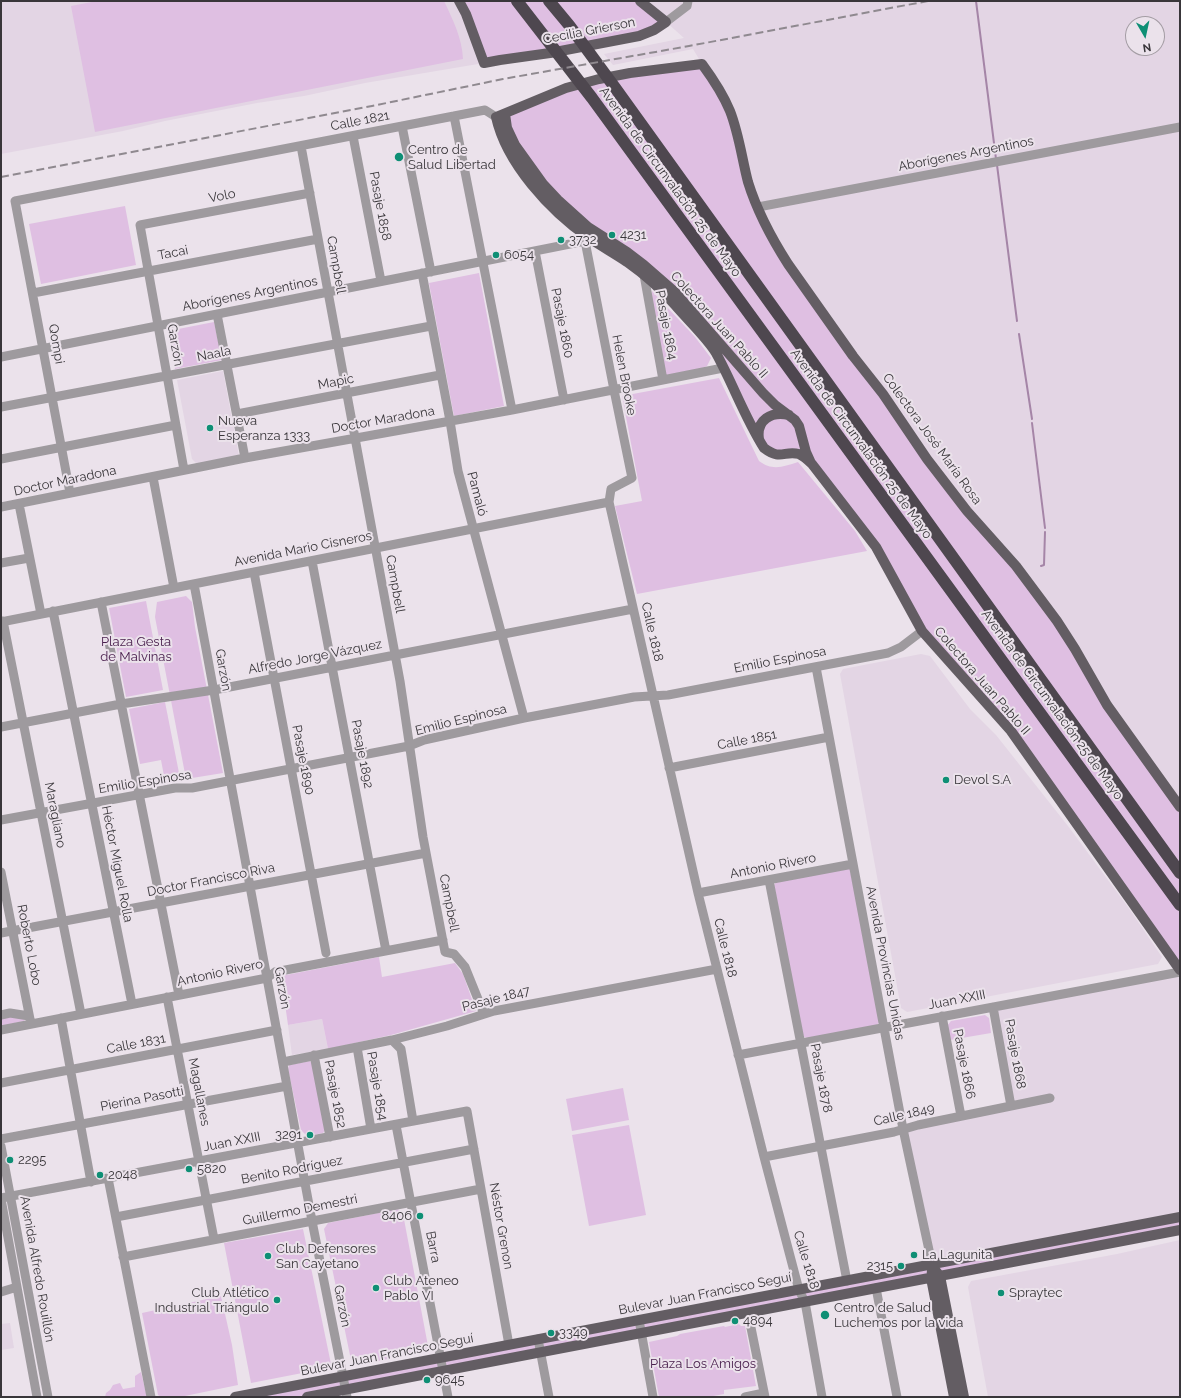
<!DOCTYPE html>
<html>
<head>
<meta charset="utf-8">
<style>
	body { margin:0 }
	#map { position:relative; width:1181px; height:1398px; overflow:hidden; background:#ebe2eb; font-family:Raleway,sans-serif }
	canvas { display:block }
	.frame { position:absolute; inset:0; border:2px solid #39363a; pointer-events:none }
	.north { position:absolute; left:1125px; top:16px; width:40px; height:40px; box-sizing:border-box; background:#ebe2eb; border:1px solid #a49da4; border-radius:50%; rotate:171deg; font-size:11px; font-weight:700; line-height:16px; text-align:center; color:#39363a }
	.north::after { content:''; display:block; margin:auto; width:14px; height:18px; background:#0e8f75; clip-path:polygon(50% 0,100% 100%,50% 72%,0 100%) }
</style>
</head>
<body>
<div id="map">
<canvas width="1181" height="1398"></canvas>
<div class="frame"></div>
<div class="north">N</div>
</div>
<script>
const ctx = document.querySelector('canvas').getContext('2d');
ctx.lineJoin = 'round';
function fillPath(path, color) { ctx.fillStyle = color; ctx.fill(path, 'evenodd'); }
function strokePath(path, color, width, dash) { ctx.strokeStyle = color; ctx.lineWidth = width; ctx.lineCap = dash ? 'butt' : 'round'; ctx.setLineDash(dash || []); ctx.stroke(path); }
function label(font, color, halo, rows, align = 'center') {
  ctx.font = font + ' Raleway,sans-serif'; ctx.lineWidth = 4; ctx.setLineDash([]); ctx.textBaseline = 'middle'; ctx.strokeStyle = halo; ctx.fillStyle = color; for (const [text, x, y, turn = 0] of rows) {
    ctx.save(); ctx.translate(x, y); ctx.rotate((+turn || 0) * Math.PI / 180); ctx.textAlign = isNaN(turn) ? turn : align; if (halo) ctx.strokeText(text, 0, 0); ctx.fillText(text, 0, 0); ctx.restore();
  }
}
const built = new Path2D(`
	M1 1H459L484 63 365 83 304 96 257 103 165 121 123 131 1 154Z
	M640 1H1180V807L778 248 702 64 693 49 613 65 604 54 684 38 666 22ZM1133 24H1157V48H1133Z
	M223 371 239 456 197 464 192 459 177 380Z
	M921 654 930 656 970 709 996 735 1068 826 1128 907 1162 957 1158 964 907 1012 901 1008 840 674 843 669Z
	M1180 972V1217L932 1264 903 1129 1011 1106 993 1007Z
	M322 1019 328 1049 292 1055 288 1025Z
	M1180 1240V1397H988L968 1287 971 1281 1117 1254Z
	M10 1323 14 1348 1 1350V1324Z`);
const green = new Path2D(`
	M97 1H444C453 20 462 38 463 59L95 132 71 6Z
	M459 1H640L666 22 654 30 484 63Z
	M702 64 717 84 767 227 909 431 1016 566 1180 807V970L1011 731 922 631 876 547 805 457 770 454 715 352 673 303 589 238 496 117 566 88Z
	M125 206 136 265 41 284 29 224Z
	M479 273 504 406 454 416 429 283Z
	M652 291 695 337 711 358 707 366 697 371 668 376 664 374 651 298Z
	M214 322 222 360 175 369 168 331Z
	M719 378 759 461C772 471 783 467 798 462L855 531 867 551 637 594 615 506 642 501 622 396Z
	M186 596 192 602 195 627 223 773 186 779 155 617 157 602Z
	M146 601 163 690 126 697 109 608Z
	M165 702 180 778 165 781 161 760 140 764 129 709Z
	M847 868 850 869 880 1021 877 1025 808 1038 804 1037 802 1033 774 885 777 881Z
	M379 957 382 977 455 963 463 974 476 1011 391 1035 328 1049 322 1019 288 1025 281 976Z
	M11 1015 25 1019 24 1021 1 1026V1018Z
	M985 1015 989 1018 991 1033 950 1040 947 1026 951 1021Z
	M310 1061 312 1064 325 1130 323 1133 307 1136 301 1130 288 1069 289 1065Z
	M623 1088 629 1120 572 1131 566 1099Z
	M629 1125 646 1215 589 1226 572 1135Z
	M398 1209 403 1214 428 1346 427 1351 368 1363 363 1360 361 1362 355 1364 351 1360 324 1229 328 1223Z
	M1180 1217V1230L307 1397H235Z
	M303 1229 331 1364 328 1368 251 1383 224 1243Z
	M221 1296 232 1345 238 1385 180 1397H161L158 1395 142 1313Z
	M739 1324 741 1326H745L756 1386 724 1390V1394L708 1397H659L649 1342 677 1336 680 1334 724 1326 725 1327Z
	M141 1372 147 1397H105L106 1393 110 1390 113 1385 120 1383 123 1389 135 1387V1376Z`);
const stream = new Path2D(`
	M976 1 996 159
	M997 165 1017 321
	M1019 334 1032 419
	M1032 423 1045 528
	M1041 566 1044 565 1045 532`);
const minor = new Path2D(`
	M666 22 687 6 688 1
	M454 116 512 410
	M402 126 431 272
	M353 136 381 281
	M301 146 400 681 423 837 445 952 454 954 465 967 484 1014
	M758 207 1180 127
	M585 241 614 390 632 478 611 489 609 502 698 893 764 1157 799 1290 805 1302 822 1397
	M535 251 564 400
	M422 273 450 421 458 471 524 718
	M644 275 663 380
	M33 293 318 239
	M217 314 245 458
	M1 357 585 241 589 238
	M1 407 431 326
	M237 414 440 375
	M1 459 176 425
	M184 470 140 225 310 193
	M153 477 174 588
	M70 493 15 201 485 110 496 117
	M19 504 41 614
	M1 507 245 458 512 410 723 368
	M312 561 386 951
	M1 563 29 558
	M254 572 326 953
	M194 584 312 1221 347 1397
	M101 602 179 995
	M53 611 132 1004
	M3 621 81 1014
	M1 622 609 502
	M816 667 903 1129 932 1264
	M1 727 121 704 214 690 633 609
	M669 768 829 737
	M1 820 175 788H192L409 746 424 740 524 718 634 697 668 695 888 653 901 647 922 631
	M1 872 31 1024
	M769 880 847 1281
	M698 893 853 864
	M1 933 426 853
	M167 997 214 1239
	M993 1007 1011 1106
	M1 1015 10 1013 29 1016
	M942 1016 961 1116
	M61 1018 91 1182
	M1 1030 267 978 275 972 443 940
	M392 1040 401 1049 413 1121
	M357 1047 371 1129
	M314 1055 330 1137
	M738 1055 1180 972
	M283 1062 392 1040 447 1026 494 1011 717 969
	M1 1083 277 1030
	M396 1125 448 1397
	M1 1139 287 1086
	M1 1146 48 1397
	M764 1157 894 1132 918 1125 1050 1098
	M108 1178 151 1397
	M1 1198 467 1111 509 1345
	M1 1199 37 1397
	M116 1217 474 1149
	M123 1257 481 1189
	M876 1288 897 1397
	M1 1292 17 1287
	M748 1313 765 1397
	M639 1320 653 1397
	M538 1339 549 1397
	M745 1397 764 1393`);
const major = new Path2D(`
	M459 1 466 14 484 63 500 60 550 53 639 36 654 30 666 22 640 1
	M505 114 507 128 515 145 543 184 558 200 588 227 627 252 644 265 675 292 763 393 775 405 795 420 799 426 806 452 811 463
	M759 439C756 420 771 411 789 415
	M1180 807 1107 705 1075 649 1057 621 1016 566 967 511 927 459 883 394 853 356 788 264C772 239 757 211 748 182 742 159 739 134 730 111 723 94 713 79 702 64L630 73 599 79 566 88 496 117C506 163 550 211 589 238 601 246 615 254 627 262 644 274 661 289 675 305 686 318 708 339 716 353 733 384 745 418 764 448 781 461 784 450 799 454 804 456 808 460 812 464L876 547 922 631 1011 731 1180 970
	M932 1271 931 1278 954 1397
	M936 1271 940 1276 964 1397
	M235 1397 1180 1217
	M307 1397 1180 1230`);
const highway = new Path2D(`
	M517 1 592 98 1180 905
	M549 1 569 25 616 89 1180 873`);
const rail = new Path2D(`
	M1 177 372 106 503 79 689 46 928 1`);
const markers = [
	[399,157,5,"#0e8f75"],
	[612,235,4,"#0e8f75"],
	[561,240,4,"#0e8f75"],
	[496,255,4,"#0e8f75"],
	[210,428,4,"#0e8f75"],
	[946,780,4,"#0e8f75"],
	[310,1135,4,"#0e8f75"],
	[10,1160,4,"#0e8f75"],
	[189,1169,4,"#0e8f75"],
	[100,1175,4,"#0e8f75"],
	[420,1216,4,"#0e8f75"],
	[914,1255,4,"#0e8f75"],
	[268,1256,4,"#0e8f75"],
	[901,1266,4,"#0e8f75"],
	[376,1288,4,"#0e8f75"],
	[1001,1293,4,"#0e8f75"],
	[277,1300,4,"#0e8f75"],
	[825,1315,5,"#0e8f75"],
	[735,1321,4,"#0e8f75"],
	[551,1333,4,"#0e8f75"],
	[427,1380,4,"#0e8f75"]
];
const streetNames = [
	["Cecilia Grierson",589,31,-11],
	["Calle 1821",360,121,-11],
	["Aborígenes Argentinos",966,154,-11],
	["Avenida de Circunvalación 25 de Mayo",670,182,54],
	["Volo",222,196,-11],
	["Pasaje 1858",380,206,79],
	["Tacai",173,253,-11],
	["Campbell",336,265,80],
	["Aborígenes Argentinos",250,294,-11],
	["Pasaje 1860",562,323,79],
	["Pasaje 1864",666,325,79],
	["Colectora Juan Pablo II",719,325,48],
	["Qompi",56,344,80],
	["Garzón",175,345,80],
	["Naala",214,354,-11],
	["Helen Brooke",624,375,79],
	["Mapic",336,382,-11],
	["Doctor Maradona",383,420,-10],
	["Colectora José María Rosa",932,439,54],
	["Avenida de Circunvalación 25 de Mayo",861,444,54],
	["Doctor Maradona",65,481,-12],
	["Pamaló",477,494,75],
	["Avenida Mario Cisneros",303,549,-11],
	["Campbell",395,584,80],
	["Calle 1818",652,632,77],
	["Alfredo Jorge Vázquez",315,657,-11],
	["Emilio Espinosa",780,660,-11],
	["Garzón",223,670,80],
	["Colectora Juan Pablo II",982,681,49],
	["Avenida de Circunvalación 25 de Mayo",1052,705,54],
	["Emilio Espinosa",461,720,-14],
	["Calle 1851",747,740,-11],
	["Pasaje 1892",362,754,79],
	["Pasaje 1890",303,760,79],
	["Emilio Espinosa",145,782,-9],
	["Maragliano",55,815,79],
	["Héctor Miguel Rolla",117,864,79],
	["Antonio Rivero",773,866,-11],
	["Doctor Francisco Riva",211,880,-11],
	["Campbell",449,903,79],
	["Roberto Lobo",29,945,79],
	["Calle 1818",725,948,76],
	["Avenida Provincias Unidas",885,963,79],
	["Antonio Rivero",220,973,-12],
	["Garzón",282,988,80],
	["Pasaje 1847",496,999,-14],
	["Juan XXIII",957,1000,-11],
	["Calle 1831",136,1044,-11],
	["Pasaje 1868",1015,1054,80],
	["Pasaje 1866",964,1064,79],
	["Pasaje 1878",821,1078,79],
	["Pasaje 1854",377,1086,80],
	["Magallanes",199,1092,79],
	["Pasaje 1852",335,1094,79],
	["Pierina Pasotti",142,1099,-11],
	["Calle 1849",904,1115,-13],
	["Juan XXIII",232,1142,-11],
	["Benito Rodríguez",292,1170,-11],
	["Guillermo Demestri",300,1210,-11],
	["Néstor Grenon",501,1226,80],
	["Barra",433,1247,79],
	["Calle 1818",806,1260,73],
	["Avenida Alfredo Rouillón",37,1269,80],
	["Bulevar Juan Francisco Seguí",705,1294,-11],
	["Garzón",342,1306,79],
	["Bulevar Juan Francisco Seguí",387,1355,-11]
];
const poiNames = [
	["Centro de",408,150],
	["Salud Libertad",408,165],
	["4231",620,235],
	["3732",569,240],
	["6054",504,255],
	["Nueva",218,421],
	["Esperanza 1333",218,436],
	["Devol S.A",954,780],
	["3291",302,1135,"right"],
	["2295",18,1160],
	["5820",197,1169],
	["2048",108,1175],
	["8406",412,1216,"right"],
	["Club Defensores",276,1249],
	["San Cayetano",276,1264],
	["La Lagunita",922,1255],
	["2315",893,1266,"right"],
	["Club Ateneo",384,1281],
	["Pablo VI",384,1296],
	["Club Atlético",269,1293,"right"],
	["Industrial Triángulo",269,1308,"right"],
	["Spraytec",1009,1293],
	["Centro de Salud",834,1308],
	["Luchemos por la vida",834,1323],
	["4894",743,1321],
	["3349",559,1333],
	["9645",435,1380]
];
const parkNames = [
	["Plaza Gesta",136,642],
	["de Malvinas",136,657],
	["Plaza Los Amigos",703,1364]
];
fillPath(built, '#e3d5e4');
fillPath(green, '#dfbfe2');
strokePath(stream, '#a585a7', 2);
strokePath(minor, '#9e9a9e', 9);
strokePath(major, '#635d63', 10);
strokePath(highway, '#4e474f', 12);
strokePath(rail, '#8f898f', 2, [8, 4]);
for (const [x, y, r, color] of markers) { const dot = new Path2D(); dot.arc(x, y, r, 0, 2 * Math.PI); ctx.fillStyle = color; ctx.fill(dot); strokePath(dot, '#ebe2eb', 1.5); }
label('13px', '#39363a', '#ebe2eb', streetNames);
label('13px', '#39363a', '#ebe2eb', poiNames, 'left');
label('13px', '#4a204e', '#ebe2eb', parkNames);
</script>
</body>
</html>
